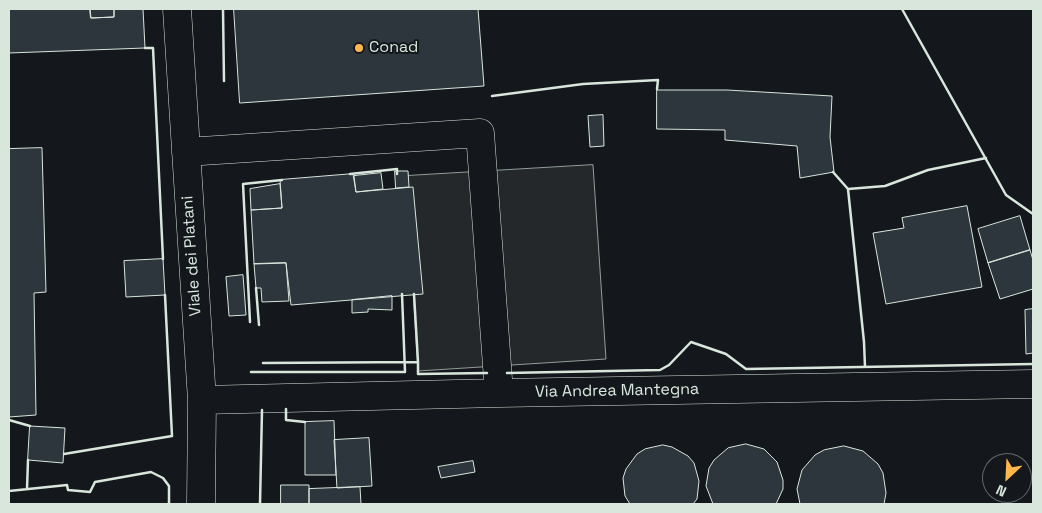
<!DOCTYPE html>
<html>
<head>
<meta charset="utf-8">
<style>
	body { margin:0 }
	#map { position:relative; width:1042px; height:513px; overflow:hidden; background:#14181c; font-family:"Space Grotesk",sans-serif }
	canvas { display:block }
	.frame { position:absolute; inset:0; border:10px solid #d8e6dc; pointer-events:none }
	.north { position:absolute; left:982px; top:453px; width:50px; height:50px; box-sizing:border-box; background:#14181c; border:1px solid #626a69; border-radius:50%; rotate:205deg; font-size:14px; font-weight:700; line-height:20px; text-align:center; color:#d8e6dc }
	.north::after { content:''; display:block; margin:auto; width:18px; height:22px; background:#ffb74d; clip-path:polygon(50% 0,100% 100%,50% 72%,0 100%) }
</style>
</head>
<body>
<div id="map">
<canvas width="1042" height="513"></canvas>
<div class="frame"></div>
<div class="north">N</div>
</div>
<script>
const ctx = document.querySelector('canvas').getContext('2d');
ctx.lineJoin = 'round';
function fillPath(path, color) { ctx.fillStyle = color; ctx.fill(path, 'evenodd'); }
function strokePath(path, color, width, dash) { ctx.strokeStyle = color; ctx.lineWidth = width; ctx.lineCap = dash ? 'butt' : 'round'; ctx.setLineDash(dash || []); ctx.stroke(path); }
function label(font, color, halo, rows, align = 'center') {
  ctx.font = font + ' "Space Grotesk",sans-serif'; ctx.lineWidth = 4; ctx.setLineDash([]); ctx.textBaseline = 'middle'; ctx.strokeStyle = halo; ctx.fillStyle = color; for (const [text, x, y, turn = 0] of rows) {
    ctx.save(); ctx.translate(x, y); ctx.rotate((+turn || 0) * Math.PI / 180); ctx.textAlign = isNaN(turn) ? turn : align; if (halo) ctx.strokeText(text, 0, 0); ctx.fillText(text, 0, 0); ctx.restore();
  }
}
const parking = new Path2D(`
	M593 165 606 359 418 371 406 176Z`);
const building = new Path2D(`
	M9 9H90L91 18 114 17V9H143L145 48 9 53Z
	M90 9H114V17L91 18Z
	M234 9H478L484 86 240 103Z
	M657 90H727L832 96 830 137 834 172 800 178 797 146 725 140V130L657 129Z
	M603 115 604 146 590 147 588 116Z
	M42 148 46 292 34 293 36 415 9 417V149Z
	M395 171H408L409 187 396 188Z
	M381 173 383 189 356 192 354 176Z
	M353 174 356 192 413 187 423 294 291 305 286 263 254 264 251 210 282 208 280 180Z
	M280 184 282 208 251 210 250 189Z
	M967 206 982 287 886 304 873 233 904 228 902 218Z
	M1020 216 1030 250 988 263 978 229Z
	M1030 250 1033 260V289L1000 299 988 263Z
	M163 259 165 295 126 297 124 261Z
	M286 263 289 301 262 302 261 288H256L254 264Z
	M243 275 246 315 229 316 226 277Z
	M392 296V310L368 309V312L352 313V300Z
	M1033 309V353L1026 354 1025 310Z
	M334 421 336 475H305V422Z
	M30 426 65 428 63 463 28 460Z
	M369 438 372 486 337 488 334 440Z
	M746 444 764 449 777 462 783 480V489L776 504H713L706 486 709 468 714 460 728 448Z
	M663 445 672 447 688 456 694 463 699 481 697 499 693 504H630L625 496 623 478 626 469 637 454 645 449Z
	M844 446 863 451 878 464 883 473 886 493 884 504H800L797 489 802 470 815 455 824 450Z
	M473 461 475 472 441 478 438 467Z
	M281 485H309V504H281Z
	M360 487 361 504H309V489Z`);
const minor = new Path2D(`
	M177 9 202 400 201 504
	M186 152 480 133 499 393
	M202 400 499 393 1033 384`);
const wall = new Path2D(`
	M223 9 224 81
	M902 9 1006 195 1033 214
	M145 48H153L163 259
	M492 96 583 84 658 80 657 89
	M833 172 848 189
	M350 174 397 169V174
	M256 288 259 325
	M250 322 243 184 282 180
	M418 362V374L487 373
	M263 363 418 362 414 294
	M865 367 864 342 848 189 885 186 928 170 986 158
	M251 372H405L402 294
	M507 373 660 370 669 365 691 342 726 354 746 369 1033 364
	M286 409V420L305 422
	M9 420 30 426
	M64 454 172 436 165 295
	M27 489 28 460
	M9 491 67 485 68 490 90 492 95 482 151 472 163 478 169 486V504
	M260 504 262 410`);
const markers = [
	[359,48,5,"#ffb74d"]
];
const poiNames = [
	["Conad",369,48]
];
const streetNames = [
	["Viale dei Platani",192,256,-94],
	["Via Andrea Mantegna",617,391,-1]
];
fillPath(parking, '#24282b');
strokePath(parking, '#939e99', 1);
fillPath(building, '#2c363c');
strokePath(building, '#d8e6dc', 1);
strokePath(minor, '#d8e6dc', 29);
strokePath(minor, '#14181c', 28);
strokePath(wall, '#d8e6dc', 2.5);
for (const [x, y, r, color] of markers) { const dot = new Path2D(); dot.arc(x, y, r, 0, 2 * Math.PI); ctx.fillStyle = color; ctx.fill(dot); strokePath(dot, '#14181c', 2); }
label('16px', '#d8e6dc', '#14181c', poiNames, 'left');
label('16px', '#d8e6dc', '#14181c', streetNames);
</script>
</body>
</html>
